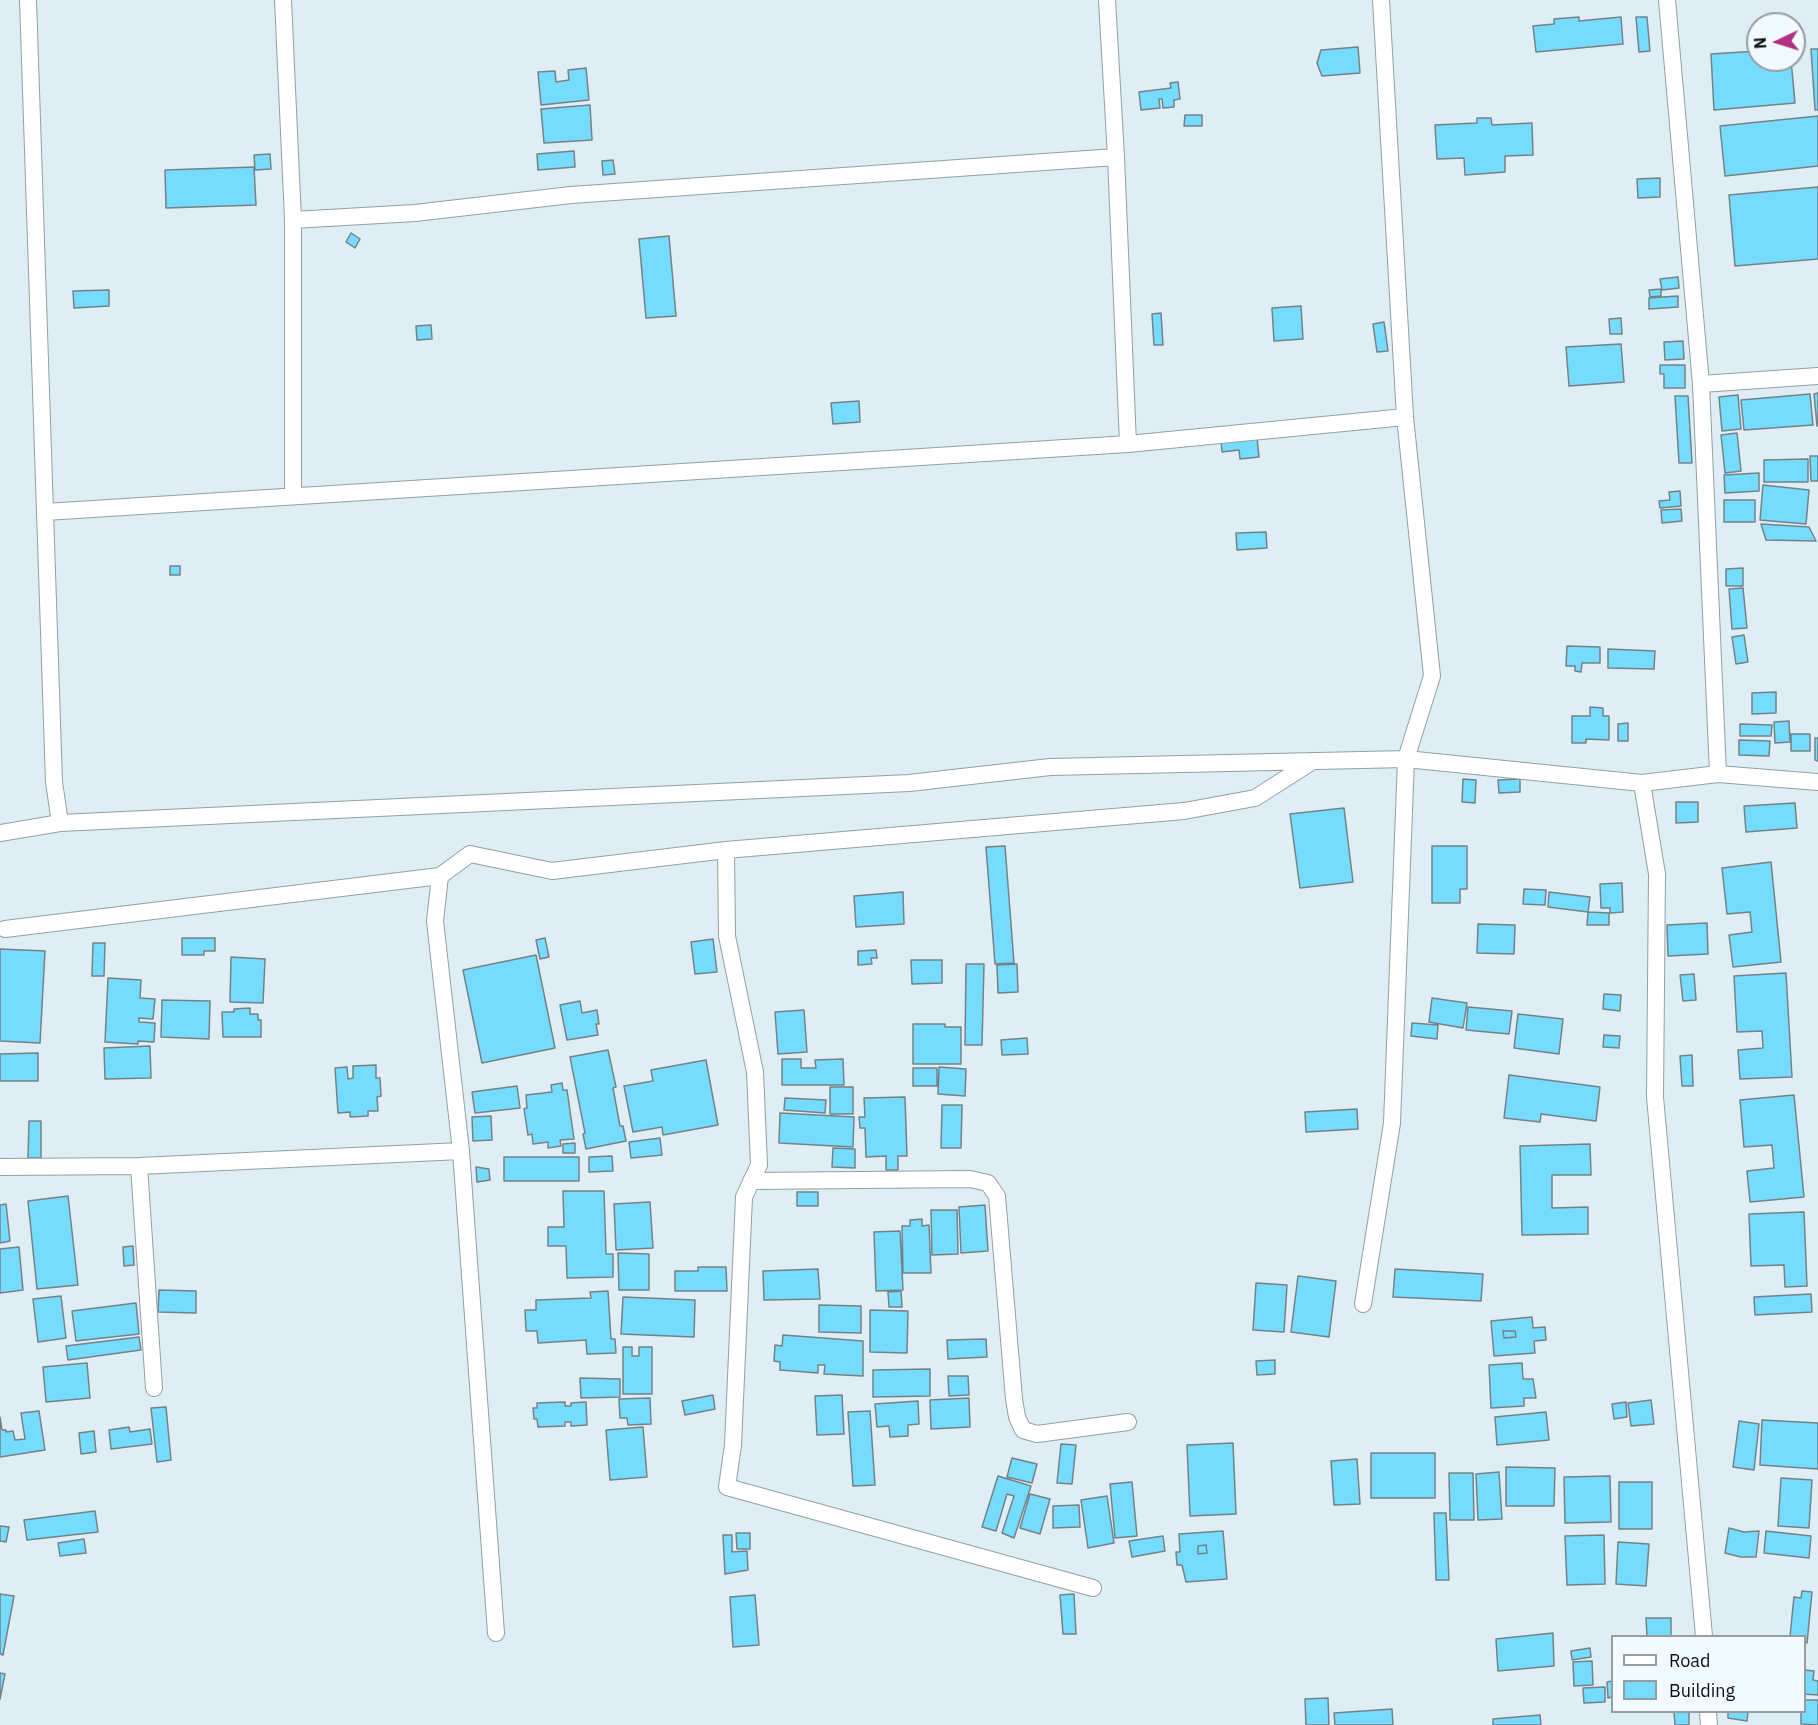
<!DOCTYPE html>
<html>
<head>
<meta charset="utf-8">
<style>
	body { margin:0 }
	#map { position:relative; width:1818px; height:1725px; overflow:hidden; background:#dfeef4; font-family:"IBM Plex Sans",sans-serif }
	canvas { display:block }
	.legend { position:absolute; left:1611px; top:1635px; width:195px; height:78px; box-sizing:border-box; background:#f1fafe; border:2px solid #969da0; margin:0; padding:8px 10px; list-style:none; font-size:18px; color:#0d1214 }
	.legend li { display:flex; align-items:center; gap:12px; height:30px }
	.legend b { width:30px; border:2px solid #969da0 }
	.north { position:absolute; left:1746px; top:12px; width:60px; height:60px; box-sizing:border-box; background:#f1fafe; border:2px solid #969da0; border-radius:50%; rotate:266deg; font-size:16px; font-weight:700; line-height:24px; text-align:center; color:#0d1214 }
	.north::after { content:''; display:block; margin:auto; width:21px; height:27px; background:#af3180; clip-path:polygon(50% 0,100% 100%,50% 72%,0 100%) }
</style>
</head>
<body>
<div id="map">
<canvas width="1818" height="1725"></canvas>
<ul class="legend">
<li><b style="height:8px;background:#fff"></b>Road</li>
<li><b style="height:16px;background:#76dcfe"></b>Building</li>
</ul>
<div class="north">N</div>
</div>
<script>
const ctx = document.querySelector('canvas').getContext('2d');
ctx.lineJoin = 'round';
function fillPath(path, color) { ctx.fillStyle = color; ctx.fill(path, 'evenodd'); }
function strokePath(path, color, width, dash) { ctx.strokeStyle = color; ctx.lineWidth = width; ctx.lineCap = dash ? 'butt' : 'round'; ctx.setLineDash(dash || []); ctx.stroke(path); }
const building = new Path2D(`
	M1579 17V21L1621 17 1623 44 1536 52 1533 26 1554 24V19Z
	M1636 17H1647L1650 51 1639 52Z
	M1358 47 1360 73 1322 76 1317 63 1321 50Z
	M1811 49H1818V110H1815Z
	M1758 51V60H1791L1795 103 1714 110 1711 54Z
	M586 68 589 100 541 105 538 72 555 71 556 82 569 80 568 70Z
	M1178 82 1180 99 1174 100V107L1163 108 1162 99H1159L1160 108 1141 110 1139 92 1171 88 1170 83Z
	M590 105 592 140 544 143 541 109Z
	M1185 115H1202V126H1184Z
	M1818 116V166L1725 176 1720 126Z
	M1477 118H1491L1492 125 1532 123 1533 155 1505 156V172L1465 175 1464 158 1437 159 1435 125 1477 123Z
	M574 151 575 167 538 170 537 154Z
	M270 154 271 169 255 170 254 155Z
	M613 160 615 174 603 175 602 161Z
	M254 167 256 205 166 208 165 170Z
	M1660 178V197L1638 198 1637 179Z
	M1818 187V259L1735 266 1729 195Z
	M351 233 360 239 355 248 346 242Z
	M669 236 676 316 646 318 639 239Z
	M1678 277 1679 288 1662 290 1660 279Z
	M1661 289V296L1650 297 1649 290Z
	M109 290V306L74 308 73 291Z
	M1678 296V307L1649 309V298Z
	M1301 306 1303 339 1274 341 1272 308Z
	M1161 313 1163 345H1154L1152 314Z
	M1621 318 1622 334H1610L1609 319Z
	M1384 322 1388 351 1377 352 1373 324Z
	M431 325 432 339 417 340 416 326Z
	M1683 341 1684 359 1665 360 1664 342Z
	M1621 344 1624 382 1569 386 1566 347Z
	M1660 365H1685V388H1664V374H1660Z
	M1818 393V426H1817L1814 394Z
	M1810 394 1813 425 1744 430 1741 400Z
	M1738 395 1741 429 1722 431 1719 397Z
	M1675 396H1688L1692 463H1679Z
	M859 401 860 422 833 424 831 403Z
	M1737 433 1741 471 1725 473 1721 435Z
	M1257 438 1259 457 1240 459 1239 450 1222 452 1221 441Z
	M1810 456H1818V481H1811Z
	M1808 459V482H1764V460Z
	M1759 473V491L1725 493 1724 475Z
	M1763 485 1809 490 1806 524 1760 520Z
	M1680 491 1681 506 1660 508 1659 501 1670 500 1669 492Z
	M1724 500H1755V522H1724Z
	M1681 509 1682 521 1662 523 1661 510Z
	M1761 524 1809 527 1816 541 1766 540Z
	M1266 532 1267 548 1237 550 1236 533Z
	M170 566H180V575H170Z
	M1743 568V586H1726V569Z
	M1743 588 1747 628 1732 629 1729 589Z
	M1744 635 1748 662 1736 664 1732 637Z
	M1567 646 1600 647V663H1582L1581 672 1575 671V666H1566Z
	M1608 649 1655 651 1654 669 1608 668Z
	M1776 692V713L1752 714V693Z
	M1590 707 1603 708V716H1609V740L1586 739V743H1572V716H1590Z
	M1789 721 1790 742 1775 743 1774 722Z
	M1628 723V741H1618V724Z
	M1740 724 1772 725 1771 736H1740Z
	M1791 734H1810V751H1791Z
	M1815 738H1818V761L1815 760Z
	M1739 740 1770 741 1769 756 1739 755Z
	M1463 779 1476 780 1475 803 1462 802Z
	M1520 779V792L1499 793 1498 780Z
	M1676 802H1698V822L1676 823Z
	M1795 803 1797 828 1746 832 1744 806Z
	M1344 808 1353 882 1300 888 1290 814Z
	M1005 846 1014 963 995 964 986 847Z
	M1432 846H1467V889H1460V903H1432Z
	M1771 862 1781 962 1733 967 1729 935 1752 932 1750 912 1727 914 1722 868Z
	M1622 883 1623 912 1610 913V908H1601L1600 884Z
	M1524 889 1546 890 1545 905 1523 904Z
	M903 892 904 924 856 927 854 896Z
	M1549 892 1590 897 1588 912 1548 907Z
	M1588 912 1609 913V925H1587Z
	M1707 923 1708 954 1668 956 1667 925Z
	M1478 924 1515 925 1514 954 1477 953Z
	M182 938H215V951H204V955H182Z
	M545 938 549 957 540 959 536 940Z
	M713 939 717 972 695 974 691 942Z
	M93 943H105L104 976H92Z
	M0 949 45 951 40 1043 0 1041Z
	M876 950 877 958H871L872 964 858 965V951Z
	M536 955 555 1048 482 1063 463 970Z
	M231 957 265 959 263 1003 230 1002Z
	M911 960H942V983L912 984Z
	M966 964H984L982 1045H965Z
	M1017 964 1018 992 998 993 997 965Z
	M1786 973 1792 1077 1740 1079 1738 1050 1763 1048 1762 1031 1737 1032 1734 976Z
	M1694 974 1696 1000 1683 1001 1680 975Z
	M108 978 141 980 140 998 155 999 153 1019 139 1018V1022L155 1023 154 1042 138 1041V1044L105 1042Z
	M1604 994 1621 995 1620 1011 1603 1009Z
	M1432 998 1467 1003 1463 1028 1429 1022Z
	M162 1000 210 1001 209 1039 161 1037Z
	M580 1001 582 1013 597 1010 599 1024H596L598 1035 567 1040 560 1005Z
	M1468 1007 1512 1011 1509 1034 1466 1030Z
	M250 1008V1014H258V1020H261V1037H223L222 1012H234V1009Z
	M804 1010 807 1052 778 1054 775 1012Z
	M1518 1014 1563 1019 1559 1054 1514 1048Z
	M1412 1023 1438 1025 1437 1039 1411 1036Z
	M913 1024H945V1027H961V1064H913Z
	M1604 1035 1620 1036 1619 1048 1603 1047Z
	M1027 1038 1028 1054 1002 1055 1001 1040Z
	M150 1046 151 1078 105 1079 104 1048Z
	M608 1050 616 1087 613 1088 620 1126H623L626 1141 586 1149 583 1134 585 1133 570 1057Z
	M38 1053V1081H0V1054Z
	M1692 1055 1693 1086H1682L1680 1056Z
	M782 1059H801V1068H816L815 1060 843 1059 844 1085H782Z
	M706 1060 718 1125 663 1135 662 1127 633 1132 624 1086 653 1081 651 1070Z
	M376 1065V1078H380L381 1096 377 1097 378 1111H368V1116L350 1117V1112L338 1113 335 1068 347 1067 348 1079 353 1078V1066Z
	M939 1067 966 1069 965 1096 938 1094Z
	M913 1068H937V1086H913Z
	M1509 1075 1600 1087 1596 1121 1541 1114 1540 1122 1504 1118Z
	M562 1083 563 1090H567L574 1139 560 1140 561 1146 548 1148V1142L533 1144 532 1134 528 1135 524 1109 527 1108 526 1095 552 1092 551 1085Z
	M517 1086 520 1108 475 1113 472 1092Z
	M830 1087H853V1114H830Z
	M1794 1095 1804 1197 1750 1202 1747 1171 1774 1168 1772 1145 1744 1147 1740 1100Z
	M905 1097 907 1156H898V1170H886V1156L866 1157 865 1128H860L859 1117H865L864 1098Z
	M785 1098 826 1100 825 1113 784 1110Z
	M942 1105H962L961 1148H941Z
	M1357 1109 1358 1129 1306 1132 1305 1112Z
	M780 1113 854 1117 853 1147 779 1143Z
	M491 1116 492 1140 473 1141 472 1117Z
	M29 1121H41V1158H28Z
	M660 1138 662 1155 631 1158 629 1142Z
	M575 1143V1153H563V1144Z
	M1590 1144 1591 1175H1552V1208L1588 1207V1234L1522 1235 1520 1146Z
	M833 1148 855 1149V1168L832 1167Z
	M612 1156 613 1171 589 1172V1157Z
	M504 1157H579V1181H504Z
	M476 1167 489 1169 490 1180 477 1182Z
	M563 1191H604L606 1254H613V1277L567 1278 566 1246H548V1227H564Z
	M797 1192H818V1206H797Z
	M68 1196 78 1285 37 1289 28 1201Z
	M650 1202 653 1248 616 1250 614 1204Z
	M6 1204 10 1241 0 1243V1205Z
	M985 1205 988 1251 961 1253 959 1207Z
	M931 1210H957L958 1254 932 1255Z
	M1804 1212 1807 1286 1785 1287 1784 1265 1751 1266 1749 1214Z
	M922 1219V1226L929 1225 931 1273H903L902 1226H910V1220Z
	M900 1231 903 1290 876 1291 874 1232Z
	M133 1246 134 1265 124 1266 123 1247Z
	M19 1247 23 1290 0 1293V1249Z
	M618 1253 649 1254V1290H619Z
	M698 1267H726L727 1291H675V1271H698Z
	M818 1269 820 1299 764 1300 763 1271Z
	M1395 1269 1483 1274 1481 1301 1393 1297Z
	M1298 1276 1336 1281 1329 1337 1291 1332Z
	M1256 1283 1287 1285 1284 1332 1253 1330Z
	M159 1290 196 1291V1313L158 1312Z
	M608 1291 611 1339H615L616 1353 587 1354 586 1340 538 1343 537 1331H526L525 1310H536V1300L591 1298 590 1292Z
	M901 1291 902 1307H889L888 1292Z
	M1811 1294 1812 1312 1755 1315 1754 1297Z
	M61 1296 66 1338 38 1342 33 1299Z
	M623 1297 695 1300 694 1337 621 1334Z
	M136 1303 139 1334 76 1341 72 1311Z
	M819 1305 861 1306V1333L819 1332Z
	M870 1310 908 1311 907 1353 870 1352Z
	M1532 1317 1533 1328 1545 1327 1546 1340 1534 1341 1535 1353 1494 1356 1491 1321ZM1503 1331H1515L1516 1337 1504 1338Z
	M1503 1331H1515L1516 1337 1504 1338Z
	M783 1335 863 1341V1376L824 1374 825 1365H818V1373L780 1370V1362L774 1361 775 1345 782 1346Z
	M139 1337 141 1350 68 1360 66 1346Z
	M986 1339 987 1357 948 1359 947 1340Z
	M623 1347H632V1356H639V1347H652V1394H623Z
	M1275 1360V1374L1257 1375 1256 1361Z
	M87 1363 90 1398 46 1402 43 1367Z
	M1522 1363 1523 1379H1533L1536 1398H1524V1406L1491 1408 1489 1365Z
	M930 1369V1396L873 1397V1370Z
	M948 1376H968L969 1395 949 1396Z
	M580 1378 620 1379V1397L581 1398Z
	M713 1395 715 1409 685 1415 682 1401Z
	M842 1395 844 1434 817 1435 815 1396Z
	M650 1398 651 1424 628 1425 627 1418H620L619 1399Z
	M969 1398 970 1427 931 1429 930 1400Z
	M1651 1400 1654 1424 1631 1426 1628 1403Z
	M918 1401 919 1424 908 1425V1436L890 1437 889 1426 877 1427 875 1404Z
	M565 1402V1406H571V1403L586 1402 587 1425 571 1426V1422H565V1426L538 1427 537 1419H534L533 1408H537V1403Z
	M1626 1402 1627 1417 1614 1419 1612 1404Z
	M166 1407 171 1460 157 1462 151 1408Z
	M39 1411 45 1450 0 1457V1417L2 1430H6V1432L13 1431 15 1440 25 1439 21 1413Z
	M870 1411 875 1485 853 1486 848 1412Z
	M1546 1412 1549 1440 1497 1445 1495 1417Z
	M1762 1420 1818 1423V1469L1760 1465Z
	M1739 1421 1759 1424 1754 1470 1733 1467Z
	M129 1427 130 1432 150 1429 152 1444 111 1449 109 1430Z
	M643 1427 647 1477 610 1480 606 1430Z
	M94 1431 96 1452 81 1454 79 1433Z
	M1233 1443 1236 1514 1190 1516 1187 1445Z
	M1061 1444 1076 1445 1072 1484 1057 1483Z
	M1371 1453H1435V1498H1371Z
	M1012 1458 1037 1464 1032 1483 1007 1477Z
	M1357 1459 1360 1504 1334 1505 1331 1461Z
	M1506 1467 1555 1468 1554 1506H1506Z
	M1499 1472 1502 1519 1478 1520 1476 1474Z
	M1449 1473H1473L1474 1520H1450Z
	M998 1476 1031 1486 1014 1538 1002 1533 1014 1496 1007 1494 996 1531 982 1527Z
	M1610 1476 1611 1522 1565 1523 1564 1477Z
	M1781 1478 1812 1480 1809 1528 1778 1526Z
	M1132 1482 1137 1536 1115 1538 1110 1484Z
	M1619 1482H1652V1529H1619Z
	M1030 1494 1050 1499 1040 1534 1020 1528Z
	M1107 1496 1114 1543 1088 1548 1081 1500Z
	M1079 1505 1080 1527 1053 1528V1506Z
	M95 1511 98 1532 27 1540 24 1520Z
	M1434 1513H1446L1449 1580H1436Z
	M0 1526 9 1527 6 1542 0 1541Z
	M1729 1528 1744 1532 1759 1531 1756 1557H1741L1725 1553Z
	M1223 1531 1227 1579 1186 1582 1182 1565H1177L1176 1552H1180L1179 1534ZM1206 1545 1207 1553 1198 1554V1546Z
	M1766 1531 1811 1536 1809 1558 1764 1553Z
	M736 1533H750V1549H737Z
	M723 1535H732V1552L747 1551 748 1570 725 1574Z
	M1604 1535 1605 1584 1567 1585 1565 1536Z
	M1163 1536 1165 1551 1132 1557 1129 1541Z
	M84 1539 86 1553 60 1556 58 1543Z
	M1618 1542 1649 1544 1646 1586 1616 1584Z
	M1206 1545 1207 1553 1198 1554V1546Z
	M1802 1591 1812 1592 1807 1643 1804 1642V1636H1790L1794 1597 1801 1598Z
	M0 1594 14 1596 3 1655 0 1654Z
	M1074 1594 1076 1634H1063L1060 1595Z
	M755 1595 759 1645 733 1647 730 1597Z
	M1646 1618H1671V1636H1647Z
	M1553 1633 1554 1666 1498 1671 1496 1639Z
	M1590 1648 1591 1657 1572 1660 1571 1651Z
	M1592 1661 1593 1685 1574 1686 1573 1662Z
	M1804 1670 1814 1671 1813 1680 1818 1681V1695L1804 1694Z
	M0 1673 5 1674 0 1699Z
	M1612 1681V1697L1608 1698 1607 1682Z
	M1605 1687V1702L1584 1703 1583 1688Z
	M1328 1698 1329 1725H1306L1305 1699Z
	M1804 1700H1818V1725L1801 1724V1712H1804Z
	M1392 1709 1393 1725H1335L1334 1713Z
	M1674 1712H1689V1725H1675Z
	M1728 1712H1748L1747 1721 1728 1718Z
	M1540 1715 1541 1725H1493V1719Z`);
const street = new Path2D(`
	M28 0 54 782 60 823
	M283 0 293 220V496
	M1107 0 1116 157 1128 444
	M1381 0 1405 417 1432 676 1406 759 1642 783 1718 774 1818 782
	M1667 0 1701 384 1718 774
	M293 220 415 213 571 195 1116 157
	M1701 384 1818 376
	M45 512 1128 444 1405 417
	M1642 783 1657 874 1655 1097 1704 1636
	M0 833 60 823 909 783 1050 767 1406 759 1392 1123 1363 1304
	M726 850 727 936 755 1072 759 1165 744 1197 733 1445 727 1487 1093 1588
	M440 876 435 921 461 1151 496 1633
	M5 929 440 876 470 854 552 871 726 850 1184 811 1255 798 1313 761
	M139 1166 154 1388
	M0 1167 139 1166 461 1151
	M751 1181 970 1179 988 1183 997 1196 1014 1399 1017 1417 1023 1430 1037 1434 1128 1422
	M1708 1712 1709 1725`);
fillPath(building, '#76dcfe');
strokePath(building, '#748287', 1.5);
strokePath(street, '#92a0a6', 18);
strokePath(street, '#fff', 16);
</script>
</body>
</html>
